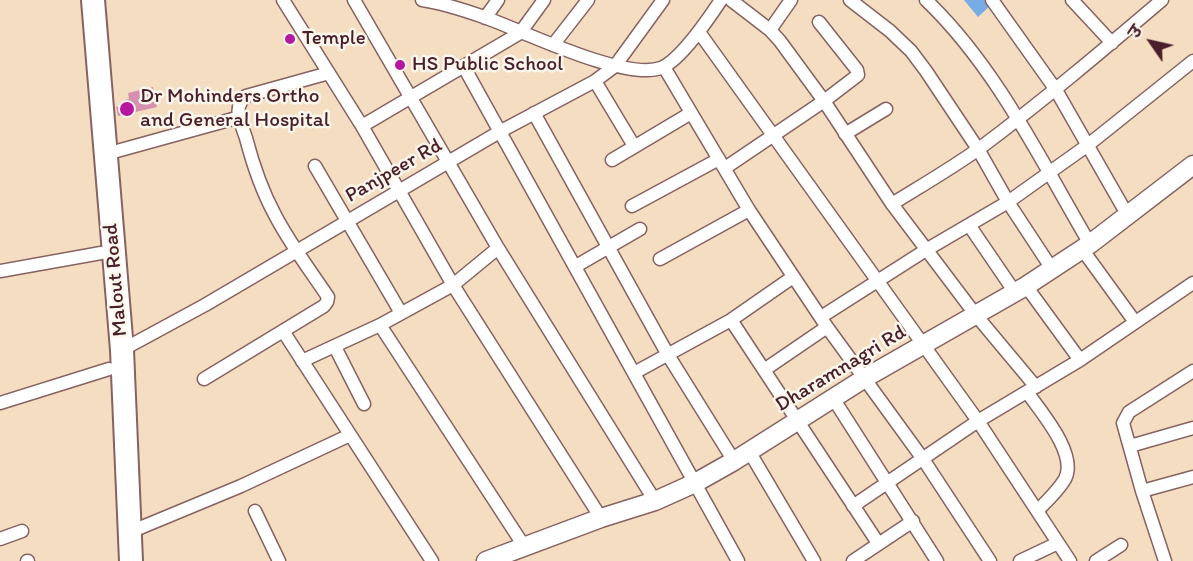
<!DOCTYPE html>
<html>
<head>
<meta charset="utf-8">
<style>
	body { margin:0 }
	#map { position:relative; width:1193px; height:561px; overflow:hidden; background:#f4ddc1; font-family:Itim,"Playpen Sans Deva",sans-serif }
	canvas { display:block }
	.north { position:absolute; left:1121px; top:12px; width:60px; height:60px; -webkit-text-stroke:4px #fbf7ec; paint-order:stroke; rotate:304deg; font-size:16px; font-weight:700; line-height:24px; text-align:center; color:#4a1f2b }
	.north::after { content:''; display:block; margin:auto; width:21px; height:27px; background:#4a1f2b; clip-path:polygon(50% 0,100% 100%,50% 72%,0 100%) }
</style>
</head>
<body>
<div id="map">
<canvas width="1193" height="561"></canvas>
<div class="north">उ</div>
</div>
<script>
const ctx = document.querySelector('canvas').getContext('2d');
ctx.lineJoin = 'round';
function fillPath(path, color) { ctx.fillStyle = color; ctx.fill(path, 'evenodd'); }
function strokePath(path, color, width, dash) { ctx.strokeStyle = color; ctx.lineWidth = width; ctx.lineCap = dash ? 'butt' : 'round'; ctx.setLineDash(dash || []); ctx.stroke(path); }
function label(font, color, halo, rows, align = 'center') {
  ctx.font = font + ' Itim,sans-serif'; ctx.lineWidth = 5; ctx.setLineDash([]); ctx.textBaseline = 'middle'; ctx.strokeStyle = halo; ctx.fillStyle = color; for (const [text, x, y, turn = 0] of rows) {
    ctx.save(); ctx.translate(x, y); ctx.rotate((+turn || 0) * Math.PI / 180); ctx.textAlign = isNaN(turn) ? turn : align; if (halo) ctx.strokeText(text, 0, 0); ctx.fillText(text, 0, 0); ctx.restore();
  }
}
const water = new Path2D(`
	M964 0H988L991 5 978 17Z`);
const building = new Path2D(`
	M153 87 157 107 118 116 116 107 126 105 125 100 129 99 128 93Z`);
const street = new Path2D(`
	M283 0 362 126 453 285 601 518
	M354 0 498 248 655 501
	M422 0C443 3 464 10 484 17 523 31 624 81 661 68 681 60 709 18 721 0
	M731 0 770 30 780 41 824 101 892 204 975 314 1036 387
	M850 0 890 31 911 51 926 71 978 149 1008 202 1052 269
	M926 0C997 68 1041 161 1090 244
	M992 0 1056 90 1128 216
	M1072 0 1112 43
	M485 18 498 0
	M770 30 791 0
	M699 32 978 421 1070 561
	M553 45 588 0
	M464 67 738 561
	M664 67 749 210 827 327 923 459 990 561
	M595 81 634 146
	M534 113 668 355 734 461
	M362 126 520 33 544 0
	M845 134 886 109
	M106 154 240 117
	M612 160 691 113
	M315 166 401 313
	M725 168 824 101 858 75 857 70 819 22
	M892 204C921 186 952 168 980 148 1043 101 1102 51 1162 0
	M632 206 719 159
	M969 225 1014 291
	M1082 249 1135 322
	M660 259 749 210
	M576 266 640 229
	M0 271 101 253
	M1026 286 1080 360
	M821 317 926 250 1008 202 1088 145 1193 61
	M731 320 878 543
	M380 325 524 546
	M283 331 432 561
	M335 347 364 404
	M122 350 205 305 501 131 595 81 615 66 663 0
	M302 361 380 325 453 285 498 248
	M764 370 827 327
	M634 373 731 320 793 277
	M204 379 324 306 327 302 328 297C310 270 290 244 275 215 262 191 253 165 246 138 241 123 232 107 246 96L329 73
	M1027 392C1041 412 1078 454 1065 479 1058 491 1047 501 1037 511
	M833 398 937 561
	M0 403 109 369
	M1130 446 1193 428
	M749 451 814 561
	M1142 491 1193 477
	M853 506 978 421 1080 360 1193 283
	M255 511 279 561
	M130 532 241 486 350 435
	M0 539 22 531
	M27 561H28
	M853 561 913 521
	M1020 561 1058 543
	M1096 561 1121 545
	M1165 561 1142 491 1123 423 1129 412 1193 371`);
const secondary = new Path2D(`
	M486 561 601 518 655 501 695 483 734 461 865 378 1026 286 1090 244 1193 165`);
const highway = new Path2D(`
	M93 0 122 350 131 561`);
const markers = [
	[290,39,6,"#b5179e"],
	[400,65,6,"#b5179e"],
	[127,109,8,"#b5179e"]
];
const poiNames = [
	["Temple",302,39],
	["HS Public School",412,65],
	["Dr Mohinders Ortho",140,97],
	["and General Hospital",140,121]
];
const streetNames = [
	["Panjpeer Rd",394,171,-30],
	["Malout Road",116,280,-95],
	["Dharamnagri Rd",841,369,-31]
];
fillPath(water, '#77ace5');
fillPath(building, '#d58faf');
strokePath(street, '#866260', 15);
strokePath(secondary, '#866260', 21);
strokePath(highway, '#866260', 26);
strokePath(street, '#fff', 12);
strokePath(secondary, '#fff', 18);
strokePath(highway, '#fff', 22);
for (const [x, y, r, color] of markers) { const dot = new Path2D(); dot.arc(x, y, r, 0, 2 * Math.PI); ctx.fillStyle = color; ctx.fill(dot); strokePath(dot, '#fbf7ec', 2); }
label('21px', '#4a1f2b', '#fbf7ec', poiNames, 'left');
label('21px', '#4a1f2b', '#fbf7ec', streetNames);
</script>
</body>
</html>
